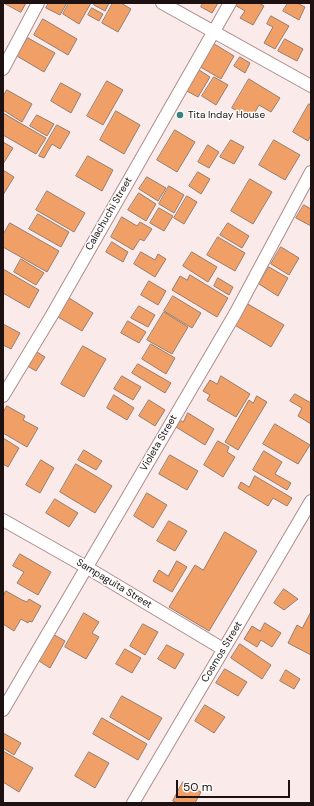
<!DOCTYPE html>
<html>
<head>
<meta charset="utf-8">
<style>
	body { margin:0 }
	#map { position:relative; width:314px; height:806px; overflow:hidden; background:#faebea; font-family:"DM Sans",sans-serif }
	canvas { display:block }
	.frame { position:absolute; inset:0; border:4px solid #1d1111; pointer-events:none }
	.scale { position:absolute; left:176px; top:780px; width:114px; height:18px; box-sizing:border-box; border:2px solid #1d1111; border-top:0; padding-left:5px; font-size:12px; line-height:14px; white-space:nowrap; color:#1d1111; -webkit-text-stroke:3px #fcfcfc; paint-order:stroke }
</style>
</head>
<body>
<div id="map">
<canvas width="314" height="806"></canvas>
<div class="frame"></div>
<div class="scale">50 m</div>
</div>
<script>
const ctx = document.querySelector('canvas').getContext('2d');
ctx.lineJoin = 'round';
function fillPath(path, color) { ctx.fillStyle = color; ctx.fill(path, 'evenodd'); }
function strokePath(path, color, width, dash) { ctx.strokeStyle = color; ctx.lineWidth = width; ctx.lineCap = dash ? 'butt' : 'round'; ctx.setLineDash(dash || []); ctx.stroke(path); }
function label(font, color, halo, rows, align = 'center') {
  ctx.font = font + ' "DM Sans",sans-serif'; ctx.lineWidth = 3; ctx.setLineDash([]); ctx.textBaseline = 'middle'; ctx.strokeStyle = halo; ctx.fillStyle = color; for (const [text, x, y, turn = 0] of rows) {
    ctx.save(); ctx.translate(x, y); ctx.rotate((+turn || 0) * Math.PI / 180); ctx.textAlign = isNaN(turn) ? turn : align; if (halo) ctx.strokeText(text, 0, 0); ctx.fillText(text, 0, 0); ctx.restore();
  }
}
const building = new Path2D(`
	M4 3H26L21 12Z
	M49 3H67L60 15 46 8Z
	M69 3H91L79 24 63 14Z
	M95 3H109L105 11 94 5Z
	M113 3H121L131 9 118 32 102 23Z
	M203 3H218L212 13 201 7Z
	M236 3H259L264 6 253 25 240 18 245 11 235 5Z
	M288 3H297L305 7 299 20 283 11Z
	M92 8 103 14 99 21 88 15Z
	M271 16 289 26 275 49 264 43 273 27 267 24Z
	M43 19 77 39 68 55 34 35Z
	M28 38 55 53 44 72 17 56Z
	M285 39 303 49 297 61 278 51Z
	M211 42 234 56 221 79 197 65Z
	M240 57 250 63 245 73 234 66Z
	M196 68 210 77 198 97 183 89Z
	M214 77 228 85 216 105 202 96Z
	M249 79 280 98 271 112 259 105 251 119 232 108Z
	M107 81 123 90 103 125 87 116Z
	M61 83 81 94 71 113 51 101Z
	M7 90 32 104 22 122 3 110V97Z
	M309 104 311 105V135L308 141 293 132Z
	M116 111 140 125 124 154 100 140Z
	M3 113 46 138 36 154 3 135Z
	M37 115 54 124 47 136 30 126Z
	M57 125 70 132 60 149 52 144 44 158 39 156Z
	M175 130 195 142 177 172 157 160Z
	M231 140 244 147 234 164 220 157Z
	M274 140 300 155 285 180 259 165Z
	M3 142 13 148 3 164Z
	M208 145 219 152 209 168 198 162Z
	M88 156 113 170 102 191 76 176Z
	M3 170 14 177 3 195Z
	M198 172 210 179 201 194 189 186Z
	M147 177 166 188 158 201 139 189Z
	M250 179 272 192 253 224 231 211Z
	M169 186 184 195 174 213 159 204Z
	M47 191 85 213 74 232 36 210Z
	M139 193 156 204 146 221 128 210Z
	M187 196 197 202 184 224 174 218Z
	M304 205 311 209V226L296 218Z
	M159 208 173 216 164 231 150 223Z
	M38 214 69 232 61 247 29 229Z
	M122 217 137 226 140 222 152 229 144 241 140 239 133 250 111 237Z
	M10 223 59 251 47 272 3 247V235Z
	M228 223 249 236 242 248 220 235Z
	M218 237 245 253 235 271 207 255Z
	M112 242 128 252 123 262 106 252Z
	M281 247 299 258 289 275 271 264Z
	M141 252 155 260 158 254 166 259 155 277 134 264Z
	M192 252 217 267 208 282 183 266Z
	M21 259 44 273 36 285 14 272Z
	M269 267 288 278 278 296 259 284Z
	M3 269 39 290 29 308 3 293Z
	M190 275 228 298 217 317 172 290 180 276 187 280Z
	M218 278 233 287 229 295 214 286Z
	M149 281 166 291 158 305 141 295Z
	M173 296 201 313 192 328 164 311Z
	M69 298 93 313 82 331 58 317Z
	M246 303 284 325 271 347 233 324Z
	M139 306 155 315 148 327 131 318Z
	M164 312 188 327 172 354 147 340Z
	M128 321 146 332 139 343 121 333Z
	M3 324 20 333 11 349 3 345Z
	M151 344 175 358 166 374 142 359Z
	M83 346 106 359 84 397 61 384Z
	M32 349 45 357 36 371 24 364Z
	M138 364 171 383 165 393 132 373Z
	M122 376 141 387 133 400 114 389Z
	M221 376 250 394 236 417 207 400 210 395 203 391 210 380 217 384Z
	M295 394 311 403V424L298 416 302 408 290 401Z
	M114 395 134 408 127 420 107 408Z
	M257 396 267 402 238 450 225 442 249 400 253 403Z
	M149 400 165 410 155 426 139 416Z
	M7 406 25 416 23 420 38 428 27 447 3 433V413Z
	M188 413 214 429 205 445 176 427 180 420 183 422Z
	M275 424 310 445 298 464 263 444Z
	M3 438 19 448 8 467 3 464Z
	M218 441 229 447 227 452 235 457 223 477 204 465Z
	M84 450 102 461 96 470 78 460Z
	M264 451 282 462 275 474 291 483 287 490 253 470Z
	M170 455 198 471 187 490 159 474Z
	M41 460 54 468 40 493 26 485Z
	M76 464 112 486 95 513 60 492Z
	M255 476 292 498 287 506 273 498 268 506 238 488 241 482 249 487Z
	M147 493 167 505 153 528 134 516Z
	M55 499 78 513 69 527 46 513Z
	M169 521 187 531 175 551 157 541Z
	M225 532 257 551 209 631 169 607 195 565 203 570Z
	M20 554 51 572 38 595 17 583 24 572 13 566Z
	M177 561 187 567 172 592 153 581 159 570 168 576Z
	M284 589 298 599 284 610 274 603Z
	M6 591 22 600 27 602 29 599 41 606 32 622 29 621 28 623 21 619 14 631 3 624V597Z
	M311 612V655L288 643 297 625 302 628Z
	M84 613 99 622 92 633 99 637 86 659 65 647Z
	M265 623 281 633 272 647 261 640 257 647 244 639 252 626 260 631Z
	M143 624 158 632 145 655 130 646Z
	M51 633 65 641 50 668 36 659Z
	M240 644 271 665 262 679 231 658Z
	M167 645 184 654 175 669 158 659Z
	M125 649 141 658 132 673 116 664Z
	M225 669 247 682 238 696 216 683Z
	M286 670 300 679 294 689 280 681Z
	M122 696 162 718 149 740 110 717Z
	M205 705 225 717 214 733 195 721Z
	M102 718 147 744 138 760 93 734Z
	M3 733 21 743 14 755 3 748Z
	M3 751 33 768 19 792 3 782Z
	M89 752 109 763 95 788 75 776Z
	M183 782 201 792 195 803H177L173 801Z`);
const street = new Path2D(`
	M162 3 311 86
	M3 69 38 3
	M3 396 52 315 230 3
	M3 520 86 567 223 649
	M3 710 235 314 311 172
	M133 803 311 501`);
const markers = [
	[180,115,4,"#3a8381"]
];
const poiNames = [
	["Tita Inday House",188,115]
];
const streetNames = [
	["Calachuchi Street",109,214,-60],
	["Violeta Street",159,443,-60],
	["Sampaguita Street",114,584,31],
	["Cosmos Street",222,652,-59]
];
fillPath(building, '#f0a067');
strokePath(building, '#987d6c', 1);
strokePath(street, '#ae8c8b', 14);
strokePath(street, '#fff', 12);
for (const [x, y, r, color] of markers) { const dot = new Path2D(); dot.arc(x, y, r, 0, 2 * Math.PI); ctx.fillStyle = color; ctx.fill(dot); strokePath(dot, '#fcfcfc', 1.5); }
label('10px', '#1d1111', '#fcfcfc', poiNames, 'left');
label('10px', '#1d1111', '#fcfcfc', streetNames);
</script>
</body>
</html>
